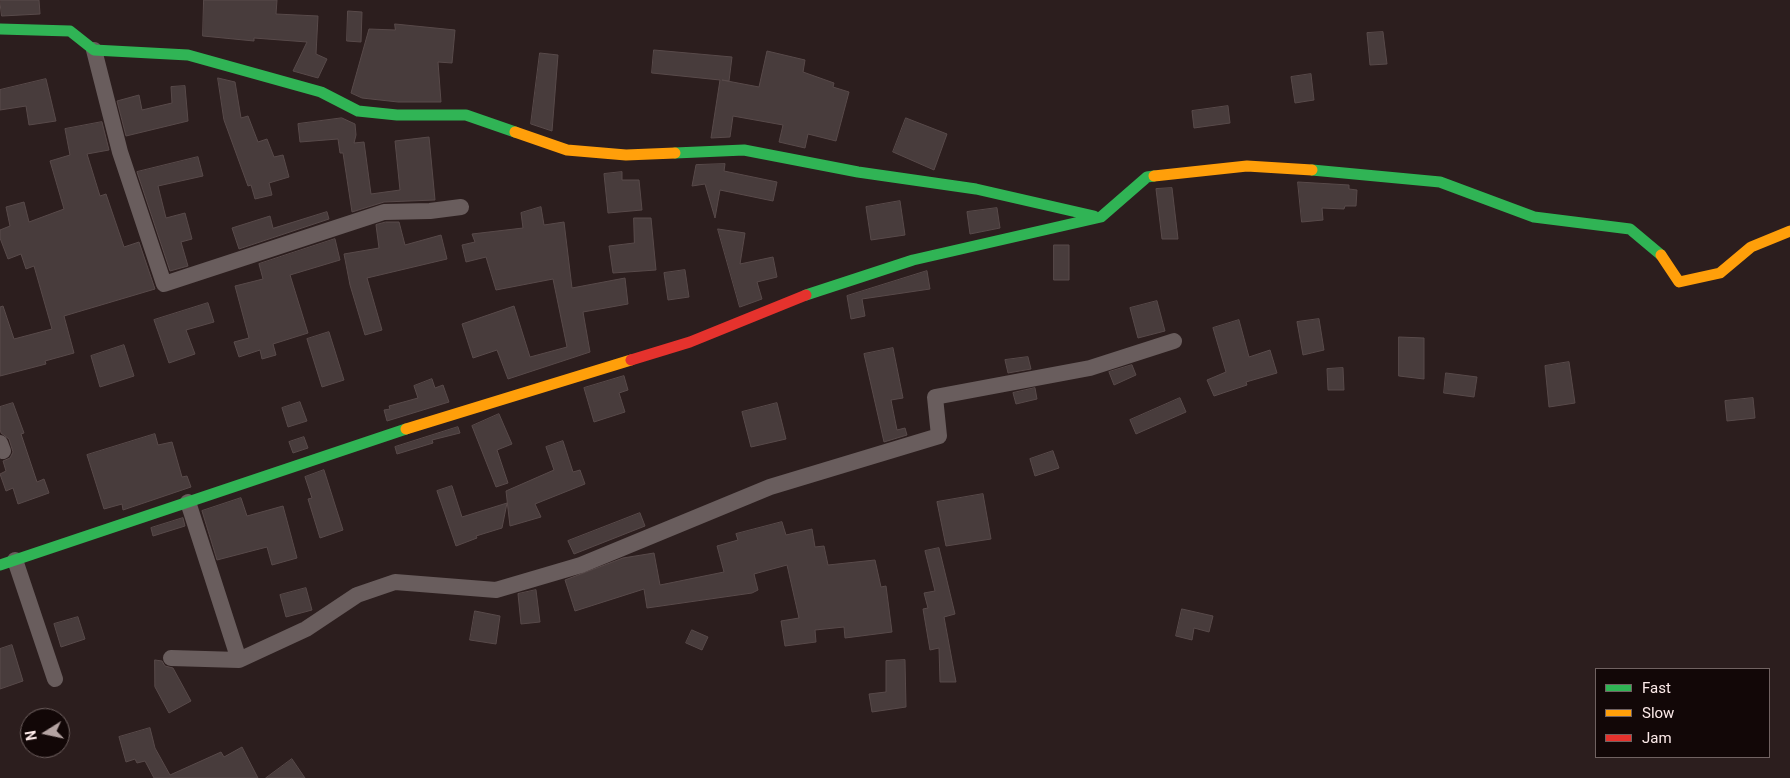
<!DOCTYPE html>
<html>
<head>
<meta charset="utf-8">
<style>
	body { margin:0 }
	#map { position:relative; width:1790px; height:778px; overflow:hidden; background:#2c1e1e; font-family:Roboto,sans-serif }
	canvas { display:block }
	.legend { position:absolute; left:1595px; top:668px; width:175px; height:90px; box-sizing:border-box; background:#120707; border:1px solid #706261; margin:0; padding:6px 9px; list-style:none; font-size:15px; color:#fdeae9 }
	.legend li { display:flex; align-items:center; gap:10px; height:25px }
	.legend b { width:25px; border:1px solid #706261 }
	.north { position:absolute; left:20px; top:708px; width:50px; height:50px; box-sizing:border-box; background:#120707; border:1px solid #706261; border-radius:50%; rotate:260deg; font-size:14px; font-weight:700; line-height:20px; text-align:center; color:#fdeae9 }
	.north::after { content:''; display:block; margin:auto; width:18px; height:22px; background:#b4a3a2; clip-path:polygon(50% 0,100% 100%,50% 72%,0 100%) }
</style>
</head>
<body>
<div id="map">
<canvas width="1790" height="778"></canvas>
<ul class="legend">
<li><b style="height:6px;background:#30b455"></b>Fast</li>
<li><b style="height:6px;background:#ff9f0a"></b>Slow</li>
<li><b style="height:6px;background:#e5322d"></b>Jam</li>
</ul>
<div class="north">N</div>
</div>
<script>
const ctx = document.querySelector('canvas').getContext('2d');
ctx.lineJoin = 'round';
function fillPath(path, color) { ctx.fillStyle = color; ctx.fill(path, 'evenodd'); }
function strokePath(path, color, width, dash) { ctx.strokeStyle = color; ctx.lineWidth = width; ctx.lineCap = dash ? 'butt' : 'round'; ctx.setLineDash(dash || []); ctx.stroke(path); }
const building = new Path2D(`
	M0 0H39L40 14 2 16Z
	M204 0H277L276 14 318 16 316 54 327 59 318 78 293 71 307 42 254 38V41L203 36Z
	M348 11 362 12 361 42 347 41Z
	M395 24 455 30 452 63 438 62 441 102H398L362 98 351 93 369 29 395 30Z
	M1383 32 1387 64 1370 65 1367 33Z
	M654 50 732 57 729 81 722 80 759 87 767 51 805 60 803 72 834 83 833 87 849 92 836 141 808 134 805 148 779 142 783 125 733 116 730 137 711 138 720 80 652 73Z
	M540 53 558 55 552 131 531 124Z
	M1311 74 1314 100 1295 103 1291 77Z
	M218 78 235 82 241 118 248 116 258 142 267 139 274 157 283 155 289 177 269 183 272 195 255 199 251 185 248 186 224 120Z
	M46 79 56 121 29 125 26 106 0 110V90Z
	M185 86 188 121 126 136 117 101 139 95 142 110 172 103 171 87Z
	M1228 106 1230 123 1194 128 1192 111Z
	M342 118 355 124 356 135 354 143 364 142 371 194 400 190 395 141 429 137 435 200 384 202 352 212 343 153H340L338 139 300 142 298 124Z
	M906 118 947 134 934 170 893 152Z
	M102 122 109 150 87 154 100 196 106 194 124 247 139 242 155 289 64 316 74 353 45 361 46 364 0 376V307L3 306 14 339 52 329 34 266 26 269 21 254 8 259 0 238V230L10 226 6 207 24 202 29 222 64 209 50 161 70 155 65 129Z
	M198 157 203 176 158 186 166 218 185 213 192 239 181 242 188 266 170 271 137 172Z
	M725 164 724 171 777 182 773 201 720 190 715 218 705 184 692 186 696 165Z
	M622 172V180H639L642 210 608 213 604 174Z
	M1298 182 1349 185V189L1357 190 1356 206H1345L1344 209 1322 208 1323 220 1302 222Z
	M1172 188 1178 239H1162L1156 189Z
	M900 201 905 235 871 240 866 207Z
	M541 207 544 225 564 222 572 288 625 278 628 304 583 312 590 352 508 379 497 350 473 358 462 324 514 306 530 357 567 347 553 279 496 290 486 257 466 262 462 245 475 242 472 234 523 228 521 213Z
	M997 208 1000 228 970 234 967 212Z
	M327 212 329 219 239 249 232 228 270 216 273 228Z
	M634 218H651L656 270 613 273 609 246 634 243Z
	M386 222H399L405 245 441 235 447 259 367 278 382 330 365 335 350 285 344 254 379 248 376 225Z
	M718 229 745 233 740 264 773 257 777 277 757 282 762 299 740 307Z
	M335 239 340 260 290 275 308 333 273 344 276 355 262 359 260 350 239 357 234 342 249 338 235 286 263 279 259 264Z
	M1054 245H1069V280H1054Z
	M685 270 689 297 668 300 664 273Z
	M927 271 930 289 862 299 865 316 851 319 847 296Z
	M1157 301 1165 331 1138 338 1130 308Z
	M208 303 214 322 186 330 195 354 169 363 154 320Z
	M1319 319 1324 350 1303 355 1297 322Z
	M1239 320 1249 357 1270 350 1277 373 1246 382 1247 385 1214 396 1207 380 1226 372 1213 328Z
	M329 332 344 380 322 387 307 339Z
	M1399 337 1424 338V379L1399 376Z
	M124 345 134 376 100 387 91 356Z
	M893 348 903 398 891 400 897 430 905 428 907 435 884 442 864 354Z
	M1028 357 1031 369 1008 373 1005 360Z
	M1569 362 1575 403 1549 407 1545 366Z
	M1132 365 1136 375 1114 385 1109 372Z
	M1343 368 1344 390H1328L1327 369Z
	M1446 373 1477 377 1474 397 1444 393Z
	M624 376 628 390 619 393 625 412 594 422 584 388Z
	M432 379 435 388 443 385 449 402 387 421 384 410 390 409 389 406 418 398 414 386Z
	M1035 388 1037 399 1016 404 1013 393Z
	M1180 398 1186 412 1136 434 1130 420Z
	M1753 398 1755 418 1727 421 1725 401Z
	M300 402 307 421 288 427 282 408Z
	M13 403 24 433 21 434 37 482 44 479 49 493 18 504 13 488 6 491 0 474 6 471 3 461 10 458 13 452 9 439 1 433 0 429V407Z
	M777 403 786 439 751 447 742 412Z
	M499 414 512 444 497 450 508 483 496 487 472 426Z
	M458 427 460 433 432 440 433 443 397 454 395 447Z
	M155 434 158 445 172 442 182 477 187 476 191 487 123 510 122 504 104 509 87 455Z
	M304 437 308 448 293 453 289 442Z
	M563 441 573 472 580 470 585 484 535 504 541 517 510 526 506 491 554 470 546 447Z
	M1053 451 1059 468 1035 476 1030 459Z
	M324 470 343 530 320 538 308 499 312 498 305 477Z
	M452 486 462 517 507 503 502 528 476 536 477 538 456 546 437 491Z
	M983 494 991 539 946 546 937 502Z
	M241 498 247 516 283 506 297 558 272 565 267 547 217 560 202 511Z
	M640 513 645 526 574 554 568 541Z
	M183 518 185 526 153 536 151 528Z
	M782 522 786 535 812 529 815 547 824 546 828 565 875 560 881 587 886 586 892 632 845 638 844 627 815 630 816 642 785 646 781 621 799 618 787 565 754 574 758 590 752 593 647 608 644 589 575 611 565 580 623 558 654 553 660 585 724 572 717 546 738 540 736 534Z
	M939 548 955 614 944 617 956 682H940L939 648 930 650 923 609 928 608 924 593 935 591 925 551Z
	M306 588 312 610 286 617 280 595Z
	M536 590 540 622 521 624 518 594Z
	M1182 609 1213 616 1209 632 1194 628 1192 640 1176 636Z
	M475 611 500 616 496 644 470 640Z
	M78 617 85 639 61 647 54 624Z
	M692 630 708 637 702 650 686 643Z
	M12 645 23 681 0 689V649Z
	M155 660 162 661 165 666 173 668 191 701 169 713 155 687Z
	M905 660 906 707 872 712 869 694 886 692V661Z
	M150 728 155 748 170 775 221 752 224 757 242 747 258 778H154L145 761 137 763 135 759 126 762 119 737Z
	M292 759 305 778H266Z`);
const street = new Path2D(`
	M94 50 120 152 164 284 384 212 430 211 461 207
	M0 443 3 451
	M188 502 239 660
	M15 560 55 679
	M171 658 239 660 306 629 357 595 395 582 496 590 581 565 770 487 939 436 935 397 1090 368 1174 341`);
const fast = new Path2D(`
	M0 29 70 31 94 50 188 55 321 92 358 111 397 115H466L515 132
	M675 153 744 150 858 172 976 189 1094 216
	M1312 170 1440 182 1534 217 1630 229 1661 255
	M806 295 913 260 1101 217 1147 177 1154 176
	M0 565 406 429`);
const slow = new Path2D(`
	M515 132 567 150 626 155 675 153
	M1154 176 1247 166 1312 170
	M1661 255 1679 282 1720 273 1751 247 1790 231
	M406 429 631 360`);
const jam = new Path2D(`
	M631 360 690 342 806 295`);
fillPath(building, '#483c3c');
strokePath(building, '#584a4a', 1);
strokePath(street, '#695d5d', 16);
strokePath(fast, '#30b455', 11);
strokePath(slow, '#ff9f0a', 11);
strokePath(jam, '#e5322d', 11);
</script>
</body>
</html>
